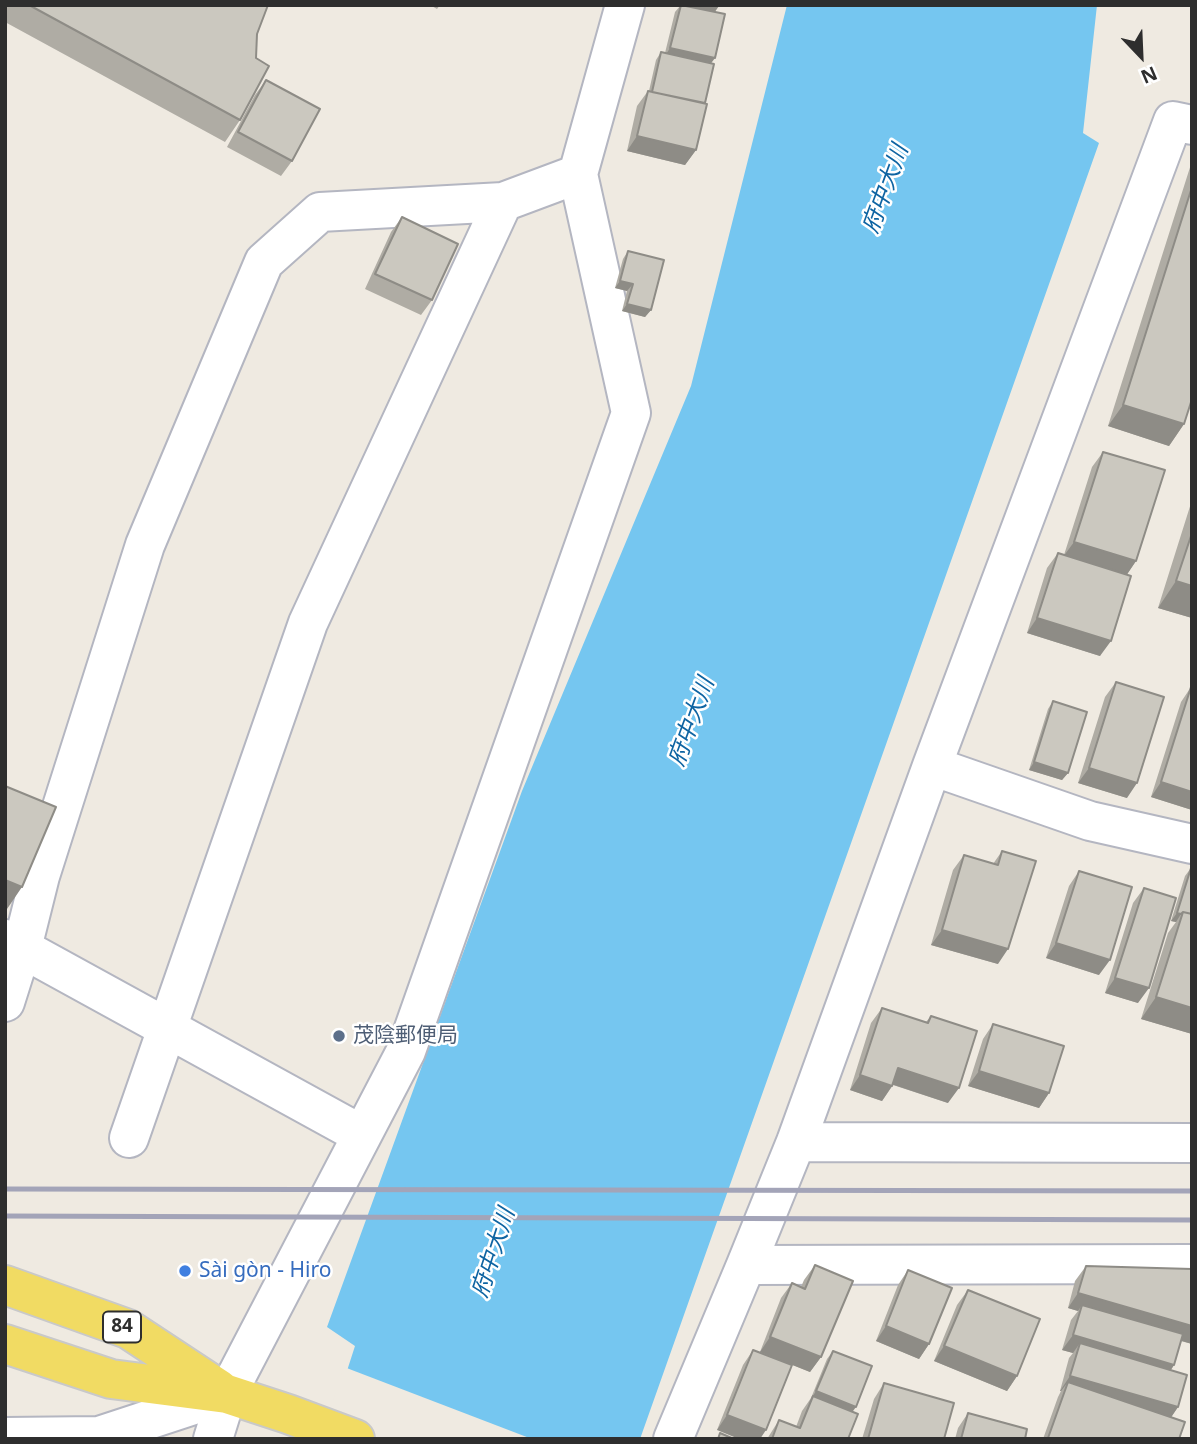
<!DOCTYPE html>
<html>
<head>
<meta charset="utf-8">
<style>
	body { margin:0 }
	#map { position:relative; width:1197px; height:1444px; overflow:hidden; background:#efeae1; font-family:"Noto Sans",sans-serif }
	canvas { display:block }
	.frame { position:absolute; inset:0; border:7px solid #2e2e2e; pointer-events:none }
	.north { position:absolute; left:1106px; top:21px; width:70px; height:70px; -webkit-text-stroke:5px #fff; paint-order:stroke; rotate:157deg; font-size:19px; font-weight:700; line-height:28px; text-align:center; color:#2e2e2e }
	.north::after { content:''; display:block; margin:auto; width:24px; height:32px; background:#2e2e2e; clip-path:polygon(50% 0,100% 100%,50% 72%,0 100%) }
</style>
</head>
<body>
<div id="map">
<canvas width="1197" height="1444"></canvas>
<div class="frame"></div>
<div class="north">N</div>
</div>
<script>
const ctx = document.querySelector('canvas').getContext('2d');
ctx.lineJoin = 'round';
function fillPath(path, color) { ctx.fillStyle = color; ctx.fill(path, 'evenodd'); }
function strokePath(path, color, width, dash) { ctx.strokeStyle = color; ctx.lineWidth = width; ctx.lineCap = dash ? 'butt' : 'round'; ctx.setLineDash(dash || []); ctx.stroke(path); }
function label(font, color, halo, rows, align = 'center') {
  ctx.font = font + ' "Noto Sans","Noto Sans JP",sans-serif'; ctx.lineWidth = 5; ctx.setLineDash([]); ctx.textBaseline = 'middle'; ctx.strokeStyle = halo; ctx.fillStyle = color; for (const [text, x, y, turn = 0] of rows) {
    ctx.save(); ctx.translate(x, y); ctx.rotate((+turn || 0) * Math.PI / 180); ctx.textAlign = isNaN(turn) ? turn : align; if (halo) ctx.strokeText(text, 0, 0); ctx.fillText(text, 0, 0); ctx.restore();
  }
}
const water = new Path2D(`
	M787 5H1097L1083 133 1099 143 640 1439H325L355 1346 327 1327 522 791 691 386Z`);
const pier = new Path2D(`
	M344 1367 532 1439H321Z`);
const minor = new Path2D(`
	M932 766 1090 821 1192 844
	M5 939 362 1135
	M5 1002 22 948 40 876 145 545 264 262 320 212 503 202
	M129 1138 308 623 503 202 578 174
	M796 1142 1192 1143
	M746 1265 1192 1264
	M5 1437 99 1436 227 1394 406 1051 631 413 578 174 625 5
	M673 1439 746 1265 796 1142 932 766 1173 121 1192 125`);
const tertiary = new Path2D(`
	M213 1439 227 1394`);
const primary = new Path2D(`
	M5 1285 128 1329 219 1389
	M5 1344 111 1379 227 1394 288 1414 355 1439`);
const rail = new Path2D(`
	M5 1189 1192 1191
	M5 1216 1192 1220`);
const wall = new Path2D(`
	M5 5H268L257 34 256 58 240 120 225 142 5 22Z
	M430 5H440L437 9Z
	M677 5H719L715 12 711 64 696 150 685 165 627 151 637 106 648 91H649L656 60 661 52 665 53 675 12 680 6Z
	M266 80 292 161 281 176 227 147 255 95Z
	M1192 161V399L1184 424 1169 446 1108 426Z
	M402 217 432 300 421 315 365 289 391 232Z
	M628 251 651 310 645 317 622 311 627 291 615 288 623 259Z
	M1103 452 1136 561 1127 574 1100 656 1027 633 1047 568 1058 553 1064 555 1092 467Z
	M1192 500V618L1158 608Z
	M1116 682 1127 798 1078 783 1105 697Z
	M1191 687 1192 810 1151 797 1181 702Z
	M1053 701 1068 773 1062 780 1029 770 1048 709Z
	M1002 851 998 964 931 945 953 870 964 855 993 864Z
	M1191 868H1192V1034L1141 1019 1168 933 1176 922 1171 921 1185 876Z
	M1079 871 1099 975 1046 958 1069 886Z
	M1144 888 1138 1003 1105 993 1133 903Z
	M882 1008 926 1022 931 1016 948 1103 893 1085 882 1101 850 1090 871 1023Z
	M993 1024 1049 1093 1039 1108 968 1086 983 1039Z
	M815 1265 821 1357 810 1372 760 1352 781 1298 792 1283 801 1287 804 1280Z
	M1086 1266 1192 1269V1344L1181 1341 1174 1365 1171 1370 1178 1407 1171 1417 1179 1439H1043L1058 1397 1061 1391H1060L1069 1358 1073 1353 1062 1350 1071 1320 1078 1311 1068 1308 1075 1281Z
	M908 1270 929 1344 919 1359 876 1341 898 1285Z
	M968 1290 1017 1376 1007 1391 934 1361 957 1305Z
	M753 1350 766 1430H717L743 1365Z
	M833 1351 853 1412 848 1439H767L779 1420 796 1427 802 1411 811 1398 827 1359Z
	M884 1383 944 1439H862L874 1399Z
	M968 1413 1025 1439H955L958 1428Z`);
const shadedWall = new Path2D(`
	M677 5H715L719 6 713 14Z
	M670 48 715 58 709 66 665 56Z
	M637 136 696 150 685 165 627 151Z
	M620 281 633 284 627 291 615 288Z
	M627 304 651 310 645 317 622 311Z
	M1123 405 1184 424 1169 446 1108 426Z
	M1074 542 1136 561 1126 576 1063 557Z
	M1176 581 1192 586V618L1158 608Z
	M1037 618 1111 641 1100 656 1027 633Z
	M1034 762 1068 773 1062 780 1029 770Z
	M1089 768 1137 783 1127 798 1078 783Z
	M1161 782 1192 792V810L1151 797Z
	M5 880 22 887 7 909 5 908Z
	M1177 913 1181 914 1176 922 1171 921Z
	M942 930 1008 949 998 964 931 945Z
	M1056 943 1110 960 1099 975 1046 958Z
	M1115 978 1149 988 1138 1003 1105 993Z
	M1156 997 1192 1008V1034L1141 1019Z
	M898 1068 959 1088 948 1103 888 1083Z
	M979 1071 1049 1093 1039 1108 968 1086Z
	M860 1075 892 1086 882 1101 850 1090Z
	M1078 1293 1192 1326V1344L1080 1311 1082 1305 1078 1311 1068 1308Z
	M886 1326 929 1344 919 1359 876 1341Z
	M1073 1335 1174 1365 1164 1380 1080 1343 1073 1353 1062 1350Z
	M770 1337 821 1357 810 1372 760 1352Z
	M944 1346 1017 1376 1007 1391 934 1361Z
	M1070 1376 1178 1407 1168 1422 1068 1382 1061 1391H1060Z
	M816 1391 856 1407 850 1415 811 1399Z
	M727 1415 766 1430 760 1439H739L717 1430Z`);
const building = new Path2D(`
	M29 5H268L257 34 256 58 269 66 240 120Z
	M681 5 725 14 715 58 670 48Z
	M661 52 714 64 705 103 652 92Z
	M266 80 320 109 292 161 238 132Z
	M648 91 707 104 696 150 637 136Z
	M1192 187V399L1184 424 1123 405Z
	M402 217 458 244 432 300 375 274Z
	M628 251 664 260 651 310 627 304 633 284 620 281Z
	M1103 452 1165 470 1136 561 1074 542Z
	M1192 533V586L1176 581Z
	M1058 553 1131 576 1111 641 1037 618Z
	M1116 682 1164 697 1137 783 1089 768Z
	M1191 687H1192V792L1161 782Z
	M1053 701 1087 712 1068 773 1034 762Z
	M5 786 56 807 22 887 5 880Z
	M1002 851 1036 861 1008 949 942 930 964 855 998 865Z
	M1191 868H1192V914L1183 912 1181 914 1177 913Z
	M1079 871 1132 887 1110 960 1056 943Z
	M1144 888 1176 898 1149 988 1115 978Z
	M1183 912 1192 914V1008L1156 997Z
	M882 1008 928 1023 931 1016 977 1031 959 1088 898 1068 892 1086 860 1075Z
	M993 1024 1064 1046 1049 1093 979 1071Z
	M815 1265 853 1281 821 1357 770 1337 792 1283 805 1289Z
	M1086 1266 1192 1269V1326L1078 1293Z
	M908 1270 952 1288 929 1344 886 1326Z
	M968 1290 1040 1319 1017 1376 944 1346Z
	M1082 1305 1183 1334 1174 1365 1073 1335Z
	M1080 1343 1187 1375 1178 1407 1070 1376Z
	M753 1350 792 1365 766 1430 727 1415Z
	M833 1351 872 1366 856 1407 816 1391Z
	M1068 1382 1185 1422 1179 1439H1051L1048 1438Z
	M884 1383 954 1403 944 1439H868Z
	M813 1396 858 1414 848 1439H772L779 1420 800 1428Z
	M968 1413 1027 1429 1025 1439H961Z
	M720 1433 734 1439H718Z`);
const markers = [
	[339,1036,7,"#5c6f8a"],
	[185,1271,7,"#3f7fe0"]
];
const shields = [
	[122,1327,38]
];
const shieldNames = [
	["84",122,1327]
];
const serviceNames = [
	["茂陰郵便局",353,1036]
];
const shopNames = [
	["Sài gòn - Hiro",199,1271]
];
const waterNames = [
	["府中大川",886,189,-70],
	["府中大川",692,722,-70],
	["府中大川",494,1253,-72]
];
fillPath(water, '#75c6f0');
fillPath(pier, '#efeae1');
strokePath(minor, '#b4b6c1', 42);
strokePath(tertiary, '#b4b6c1', 42);
strokePath(primary, '#c9c9c9', 42);
strokePath(minor, '#fff', 38);
strokePath(tertiary, '#fff', 38);
strokePath(primary, '#f1db63', 38);
strokePath(rail, '#a3a4b8', 5);
fillPath(wall, '#afaca4');
fillPath(shadedWall, '#8e8c86');
fillPath(building, '#cbc8bf');
strokePath(building, '#8e8c86', 2);
for (const [x, y, r, color] of markers) { const dot = new Path2D(); dot.arc(x, y, r, 0, 2 * Math.PI); ctx.fillStyle = color; ctx.fill(dot); strokePath(dot, '#fff', 2.5); }
for (const [x, y, w] of shields) { const box = new Path2D(); box.roundRect(x - w / 2, y - 15.5, w, 31, 5); ctx.fillStyle = '#fff'; ctx.fill(box); strokePath(box, '#2e2e2e', 2); }
label('bold 19px', '#2e2e2e', null, shieldNames);
label('21px', '#4e5e75', '#fff', serviceNames, 'left');
label('21px', '#366cbe', '#fff', shopNames, 'left');
label('italic 23px', '#0e64a2', '#fff', waterNames);
</script>
</body>
</html>
